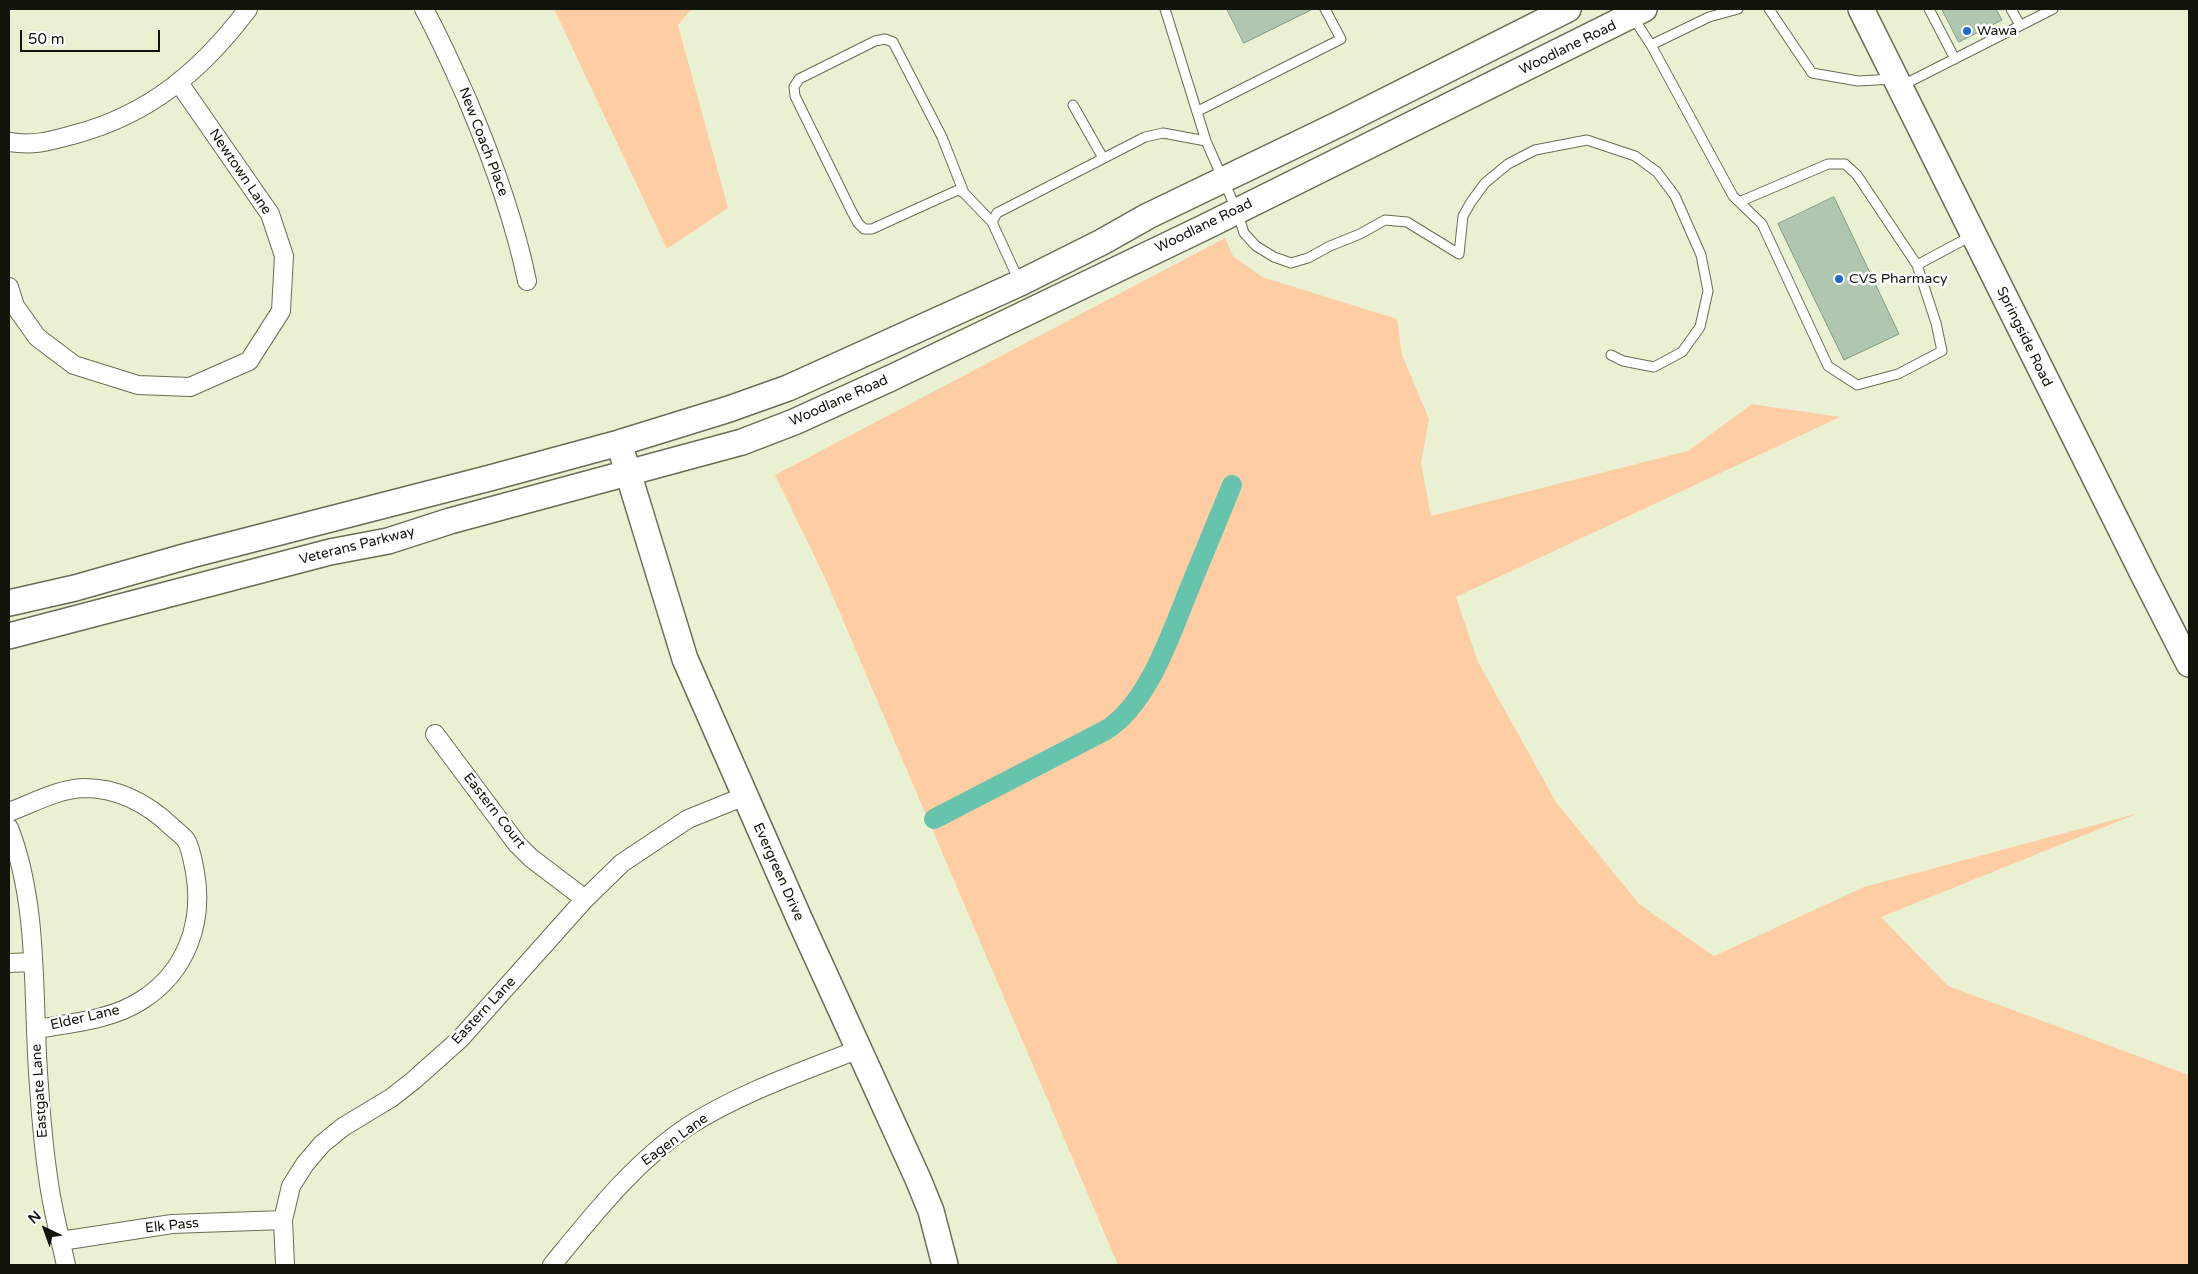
<!DOCTYPE html>
<html>
<head>
<meta charset="utf-8">
<style>
	body { margin:0 }
	#map { position:relative; width:2198px; height:1274px; overflow:hidden; background:#e9f1d2; font-family:"Varela Round",sans-serif }
	canvas { display:block }
	.frame { position:absolute; inset:0; border:10px solid #111409; pointer-events:none }
	.north { position:absolute; left:20px; top:1204px; width:50px; height:50px; -webkit-text-stroke:4px #fff; paint-order:stroke; rotate:318deg; font-size:14px; font-weight:700; line-height:20px; text-align:center; color:#111409 }
	.north::after { content:''; display:block; margin:auto; width:18px; height:22px; background:#111409; clip-path:polygon(50% 0,100% 100%,50% 72%,0 100%) }
	.scale { position:absolute; left:20px; top:30px; width:140px; height:22px; box-sizing:border-box; border:2px solid #111409; border-top:0; padding-left:6px; font-size:15px; line-height:18px; white-space:nowrap; color:#111409; -webkit-text-stroke:4px #fff; paint-order:stroke }
</style>
</head>
<body>
<div id="map">
<canvas width="2198" height="1274"></canvas>
<div class="frame"></div>
<div class="north">N</div>
<div class="scale">50 m</div>
</div>
<script>
const ctx = document.querySelector('canvas').getContext('2d');
ctx.lineJoin = 'round';
function fillPath(path, color) { ctx.fillStyle = color; ctx.fill(path, 'evenodd'); }
function strokePath(path, color, width, dash) { ctx.strokeStyle = color; ctx.lineWidth = width; ctx.lineCap = dash ? 'butt' : 'round'; ctx.setLineDash(dash || []); ctx.stroke(path); }
function label(font, color, halo, rows, align = 'center') {
  ctx.font = font + ' "Varela Round",sans-serif'; ctx.lineWidth = 5; ctx.setLineDash([]); ctx.textBaseline = 'middle'; ctx.strokeStyle = halo; ctx.fillStyle = color; for (const [text, x, y, turn = 0] of rows) {
    ctx.save(); ctx.translate(x, y); ctx.rotate((+turn || 0) * Math.PI / 180); ctx.textAlign = isNaN(turn) ? turn : align; if (halo) ctx.strokeText(text, 0, 0); ctx.fillText(text, 0, 0); ctx.restore();
  }
}
const green = new Path2D(`
	M554 9H695L689 12 678 25 728 208 667 249Z
	M1225 238 1233 256 1262 277 1397 319 1402 355 1429 419 1421 463 1431 516 1688 451 1752 404 1840 417 1456 597 1478 662 1556 802 1639 904 1714 956 1864 887 2139 813 1881 917 1948 986 2189 1075V1265H1118L825 578 775 475Z`);
const canal = new Path2D(`
	M934 819 1106 730C1149 703 1171 633 1190 587 1204 553 1218 519 1232 485`);
const building = new Path2D(`
	M1227 9H1313L1244 43Z
	M1942 9H1996L2002 20 1959 42Z
	M1834 197 1899 334 1844 360 1778 224Z`);
const lane = new Path2D(`
	M1165 9 1206 141 1237 211 1244 233 1256 246 1274 257 1291 263 1308 258 1330 246 1360 234 1385 220 1407 222 1459 254 1463 216 1471 202 1485 183 1508 164 1535 150 1587 140 1635 156 1657 172 1675 196 1701 255 1708 291 1700 327 1682 352 1654 367 1623 361 1611 355
	M1769 9 1812 73 1858 81 1893 79
	M1929 9 1955 59
	M2011 9 2020 25
	M1632 16 1651 45 1733 196 1762 224 1828 366 1857 385 1898 374 1942 351 1936 323 1917 265 1973 235
	M1651 45 1709 17 1738 9
	M1901 86 2053 9
	M1073 105 1103 158
	M1198 111 1341 39 1325 9
	M964 193 958 190 949 194 872 229H864L858 223 852 212 795 96 794 87 799 79 875 41 885 39 893 42 942 137 964 193 992 222
	M1739 202 1828 164H1845L1857 175 1917 265
	M1020 283 992 222 997 213 1145 137 1163 133 1206 141`);
const street = new Path2D(`
	M424 9C440 38 453 68 467 99 492 158 514 218 527 281
	M9 142C36 146 50 141 76 134 150 114 202 70 248 9
	M9 287 15 306 37 337 74 365 138 385 190 387 249 361 281 311 284 256 270 214 179 83
	M435 734 517 844 531 858 585 899
	M9 812C33 803 58 789 84 788 119 788 147 803 172 827 176 831 182 835 186 840 191 848 193 862 195 872 204 923 186 972 142 1000 112 1020 71 1023 36 1029
	M9 828C40 907 32 1002 39 1086 41 1118 44 1151 49 1184 53 1211 60 1238 66 1265
	M9 963 33 962
	M61 1241 172 1224 283 1220
	M285 1265 283 1220 291 1186 305 1164 322 1144 343 1127 391 1098 414 1080 460 1039 585 899 622 863 688 819 745 796
	M552 1265C593 1215 635 1161 690 1125 742 1092 802 1072 859 1049`);
const secondary = new Path2D(`
	M1861 9 2144 576 2189 664
	M623 456 685 659 799 918 918 1179 931 1211 945 1265
	M9 603 75 588 191 555 490 478 619 443 729 409 788 388 1020 283 1102 242 1148 216 1339 124 1568 9
	M9 636 330 552 388 541 450 521 742 442 794 422 891 378 1205 227 1644 9`);
const markers = [
	[1967,31,5,"#2168d4"],
	[1839,279,5,"#2168d4"]
];
const poiNames = [
	["Wawa",1977,31],
	["CVS Pharmacy",1849,279]
];
const streetNames = [
	["Woodlane Road",1568,48,-26],
	["New Coach Place",483,142,69],
	["Newtown Lane",240,172,56],
	["Woodlane Road",1204,226,-26],
	["Springside Road",2024,337,64],
	["Woodlane Road",839,401,-24],
	["Veterans Parkway",357,546,-14],
	["Eastern Court",494,811,52],
	["Evergreen Drive",778,872,66],
	["Eastern Lane",484,1011,-47],
	["Elder Lane",85,1018,-13],
	["Eastgate Lane",40,1091,-94],
	["Eagen Lane",675,1140,-36],
	["Elk Pass",172,1226,-6]
];
fillPath(green, '#fecda4');
strokePath(canal, '#66c4ac', 20);
fillPath(building, '#afc6af');
strokePath(building, '#849a85', 1);
strokePath(lane, '#686e53', 11);
strokePath(street, '#686e53', 20);
strokePath(secondary, '#686e53', 28);
strokePath(lane, '#fff', 9);
strokePath(street, '#fff', 18);
strokePath(secondary, '#fff', 25);
for (const [x, y, r, color] of markers) { const dot = new Path2D(); dot.arc(x, y, r, 0, 2 * Math.PI); ctx.fillStyle = color; ctx.fill(dot); strokePath(dot, '#fff', 2); }
label('14px', '#111409', '#fff', poiNames, 'left');
label('14px', '#111409', '#fff', streetNames);
</script>
</body>
</html>
